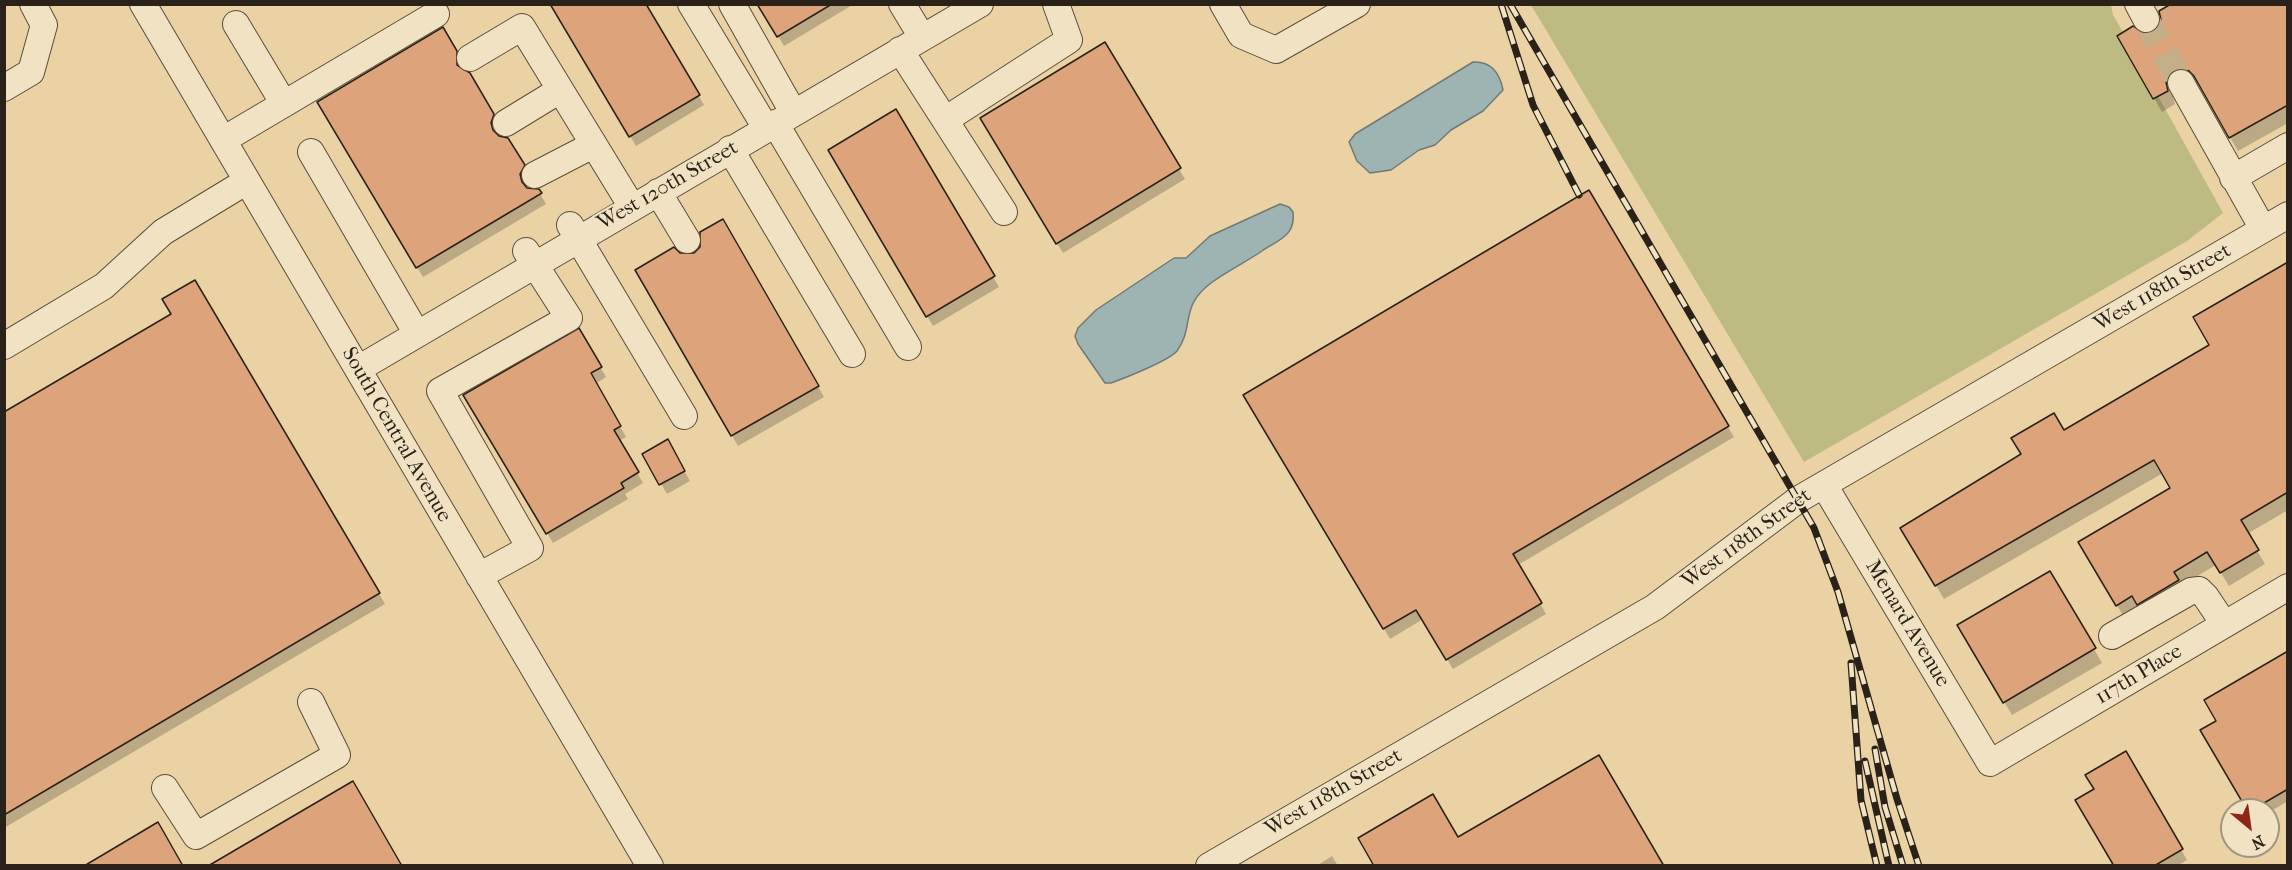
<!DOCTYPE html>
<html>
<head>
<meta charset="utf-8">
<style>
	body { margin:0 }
	#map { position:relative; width:2292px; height:870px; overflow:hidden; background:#ead2a5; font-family:"IM FELL French Canon",serif }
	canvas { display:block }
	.frame { position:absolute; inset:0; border:6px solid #2a2218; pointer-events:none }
	.north { position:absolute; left:2220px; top:798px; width:60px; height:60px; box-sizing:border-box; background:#f1e2c4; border:2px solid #a1957f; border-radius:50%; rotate:151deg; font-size:16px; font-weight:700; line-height:24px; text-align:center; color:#2a2218 }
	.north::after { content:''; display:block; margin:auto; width:21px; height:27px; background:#8f2418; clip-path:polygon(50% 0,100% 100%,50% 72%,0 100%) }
</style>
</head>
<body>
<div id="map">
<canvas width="2292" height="870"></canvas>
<div class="frame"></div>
<div class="north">N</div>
</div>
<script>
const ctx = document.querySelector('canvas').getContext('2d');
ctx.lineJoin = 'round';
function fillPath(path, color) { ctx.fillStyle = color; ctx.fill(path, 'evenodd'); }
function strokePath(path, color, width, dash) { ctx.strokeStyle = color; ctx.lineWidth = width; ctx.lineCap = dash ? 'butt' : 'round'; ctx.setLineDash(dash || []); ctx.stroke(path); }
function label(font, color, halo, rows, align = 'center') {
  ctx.font = font + ' "IM FELL French Canon",serif'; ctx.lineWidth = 4.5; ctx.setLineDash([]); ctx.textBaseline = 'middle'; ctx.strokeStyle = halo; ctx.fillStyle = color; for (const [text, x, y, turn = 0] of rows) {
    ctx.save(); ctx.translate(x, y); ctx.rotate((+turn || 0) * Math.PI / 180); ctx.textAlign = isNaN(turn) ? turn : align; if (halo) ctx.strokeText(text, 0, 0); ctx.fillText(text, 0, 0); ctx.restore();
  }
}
const green = new Path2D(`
	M1531 5H2111L2113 15 2123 32 2117 36 2153 99 2158 96 2223 213 2187 241 1804 462Z`);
const water = new Path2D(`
	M1473 62C1492 61 1500 74 1503 90L1483 111 1451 130 1435 145 1419 150 1391 170 1370 173 1357 161 1349 142 1355 134Z
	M1280 204 1289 207 1293 212C1296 236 1278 240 1262 251 1246 262 1227 271 1211 283 1179 307 1195 326 1177 351 1170 360 1125 378 1111 383H1105L1078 344 1075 336 1078 328 1096 310 1174 258H1186L1210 236Z`);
const shadow = new Path2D(`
	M552 4H644L704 105 636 146Z
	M759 4H854L784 46Z
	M2288 4V123L2238 151 2199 84 2189 81 2181 84 2173 97 2175 104 2162 112 2119 36H2145Z
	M442 29 462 63V70L469 74 499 125 496 136 507 139 529 176 526 188 538 190 546 204 423 277 319 102Z
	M1104 45 1185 179 1063 253 982 119Z
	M896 111 999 287 933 326 830 150Z
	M1588 192 1734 437 1518 565 1546 614 1453 669 1423 619 1390 639 1245 395Z
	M722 221 824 397 738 446 637 270 680 255H695Z
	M2288 264V510L2247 534 2265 564 2229 586 2216 565 2125 619 2080 543 2172 489 2163 473 1944 599 1902 528 2211 346Z
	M195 282 385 604 4 828V414L173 315Z
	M579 330 606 377 595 384 626 437 619 441 643 483 625 494 628 499 553 543 465 396Z
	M667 441 690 481 667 494 644 455Z
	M2050 573 2102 663 2012 715 1959 625Z
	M2288 652V801L2268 813V810H2248L2218 721Z
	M2125 753 2187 860 2177 866H2115Z
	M1332 856 1338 866H1316Z`);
const building = new Path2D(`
	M550 4H646L700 95 629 137Z
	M757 4H832L777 37Z
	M2171 4H2288V105L2229 138 2194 76 2188 70H2173L2166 82 2168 91 2153 99 2117 36 2133 26 2145 34 2154 32 2161 20 2159 11Z
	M443 27 457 51V65L470 73 494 114 491 123 493 130 499 136 508 138 525 165 520 174 522 182 527 188 539 189 542 193 416 268 317 102Z
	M1105 42 1181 168 1056 244 980 118Z
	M896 109 995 276 926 317 828 150Z
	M1589 190 1729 426 1513 554 1542 603 1446 660 1416 610 1383 629 1243 395Z
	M723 219 819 386 731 436 635 270 674 247 680 253H694L700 247V232Z
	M2288 262V492L2241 520 2259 550 2220 573 2207 552 2174 572 2179 580 2137 605 2132 596 2116 606 2078 542 2170 488 2154 460 1935 586 1900 528 2021 454 2011 438 2054 413 2064 430 2209 345 2193 317Z
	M195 280 380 593 4 815V412L171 314 162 299Z
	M579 328 602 367 591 373 621 426 614 430 639 472 621 483 624 488 546 534 463 395Z
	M668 439 685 471 659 485 642 454Z
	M2050 571 2096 648 2003 703 1957 625Z
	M2288 651V789L2252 810H2247L2200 730 2216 721 2204 700Z
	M2126 751 2183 849 2154 866H2114L2075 800 2094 789 2085 775Z
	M1599 755 1664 866H1374L1358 838 1433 794 1458 837Z
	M353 781 402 866H208Z
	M158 822 183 866H84Z`);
const minorTunnel = new Path2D(`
	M2146 19 2181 83`);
const minor = new Path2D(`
	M143 4 650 866
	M691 4 766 128
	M732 4 793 112
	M902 4 922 37
	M1223 4 1241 35 1276 50 1357 4
	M2138 4 2146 19
	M236 24 284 104
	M900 50 1004 212
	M470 58 522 27 632 207
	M2181 83 2263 229
	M4 88 31 72 44 25 33 4
	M945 120 1069 40 1056 4
	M506 123 560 90
	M775 123 908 347
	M223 140 436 14
	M730 149 852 354
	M311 152 417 334
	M535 175 593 145
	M2233 178 2288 146
	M658 192 687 240
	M570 225 684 416
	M4 346 104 286 163 232 247 181
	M358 369 980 4
	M1824 485 1990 763 2288 587
	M479 576 530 548 440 391 569 318 526 251
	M2112 636 2191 591 2199 590 2206 597 2224 624
	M165 788 196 836 337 755 311 702
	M1209 866 1655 607 1799 499 2288 215`);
const rail = new Path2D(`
	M1501 4 1533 105 1579 195
	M1510 4 1814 528 1838 592 1897 799 1919 866
	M1851 663 1861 800 1877 866
	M1875 749 1885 807 1903 866
	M1865 761 1889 866`);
const streetNames = [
	["West 120th Street",668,186,-30],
	["West 118th Street",2163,288,-30],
	["South Central Avenue",396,435,60],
	["West 118th Street",1747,539,-36],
	["Menard Avenue",1907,624,59],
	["117th Place",2139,675,-31],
	["West 118th Street",1334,793,-30]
];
fillPath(green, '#bdba82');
fillPath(water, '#9eb4b3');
strokePath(water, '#707a75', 1.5);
fillPath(shadow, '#0003');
fillPath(building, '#dda47c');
strokePath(building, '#2a2218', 1.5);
strokePath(minorTunnel, '#c4af89', 26, [26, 13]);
strokePath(minor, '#5a4e3b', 28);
strokePath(minor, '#f1e2c4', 26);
strokePath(rail, '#2a2218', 7);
strokePath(rail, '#f1e2c4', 4.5, [14]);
label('21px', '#2a2218', '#f1e2c4', streetNames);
</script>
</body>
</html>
